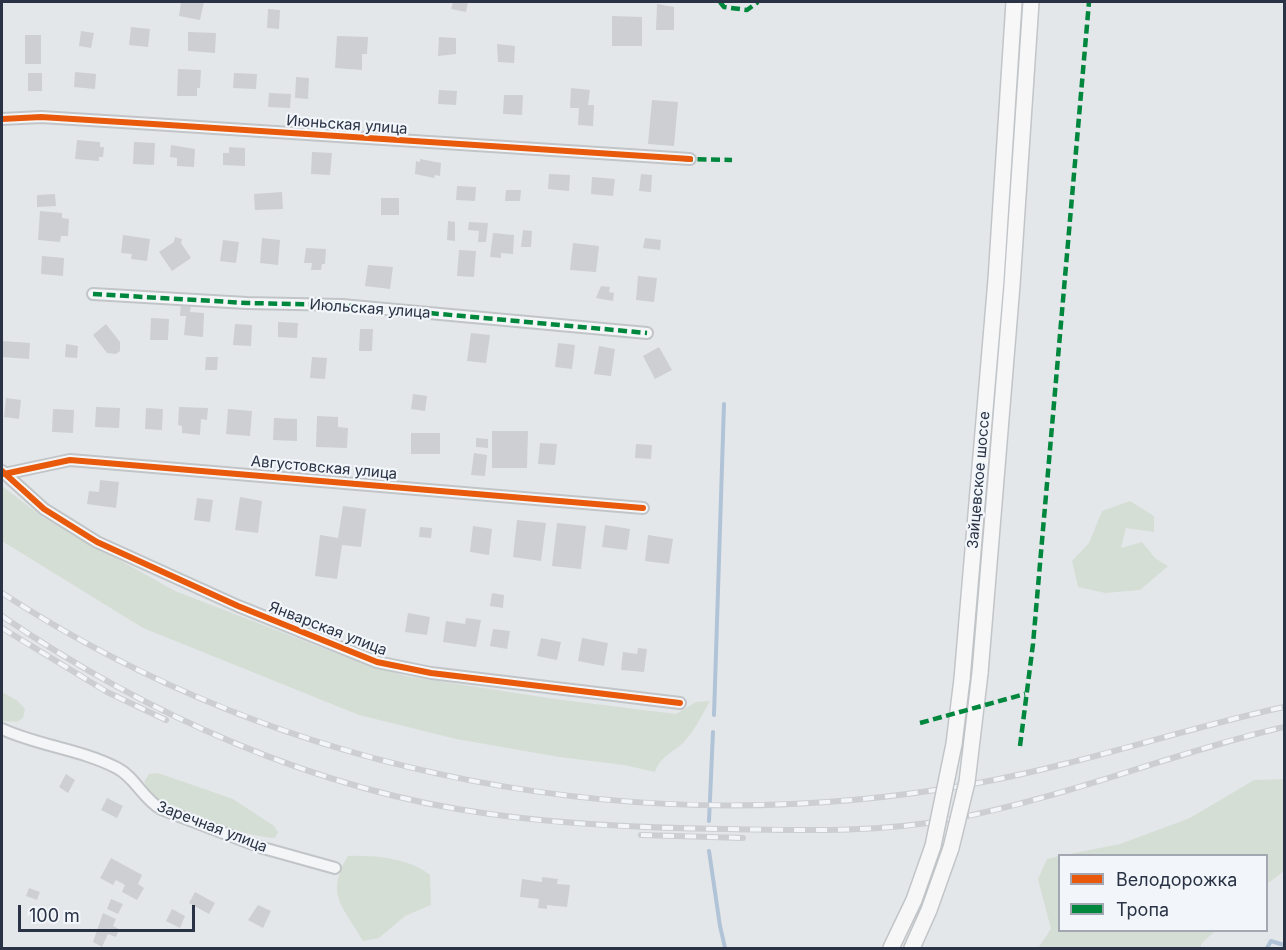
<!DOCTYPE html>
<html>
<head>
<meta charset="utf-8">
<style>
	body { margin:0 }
	#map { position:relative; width:1286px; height:950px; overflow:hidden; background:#e4e7ea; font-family:Inter,sans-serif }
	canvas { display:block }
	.frame { position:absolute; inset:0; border:3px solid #293345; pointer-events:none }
	.legend { position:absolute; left:1058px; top:854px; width:210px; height:78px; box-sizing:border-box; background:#f2f5f9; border:2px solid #a2a7b1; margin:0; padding:8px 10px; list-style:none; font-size:18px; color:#293345 }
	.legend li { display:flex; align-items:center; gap:12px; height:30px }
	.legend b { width:30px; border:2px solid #a2a7b1 }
	.scale { position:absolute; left:18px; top:905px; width:177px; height:27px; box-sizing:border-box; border:3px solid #293345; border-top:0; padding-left:8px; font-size:18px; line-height:21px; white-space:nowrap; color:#293345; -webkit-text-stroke:4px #f2f5f9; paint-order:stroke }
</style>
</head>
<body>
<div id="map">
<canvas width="1286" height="950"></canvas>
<div class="frame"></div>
<ul class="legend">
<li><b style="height:8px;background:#e8590c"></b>Велодорожка</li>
<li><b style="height:8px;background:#00873e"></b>Тропа</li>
</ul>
<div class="scale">100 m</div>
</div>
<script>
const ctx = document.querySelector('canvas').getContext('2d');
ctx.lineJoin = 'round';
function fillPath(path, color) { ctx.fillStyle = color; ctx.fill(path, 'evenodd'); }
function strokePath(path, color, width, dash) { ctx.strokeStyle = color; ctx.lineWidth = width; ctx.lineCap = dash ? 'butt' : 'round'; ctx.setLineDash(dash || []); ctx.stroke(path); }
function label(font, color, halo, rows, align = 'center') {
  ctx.font = font + ' Inter,sans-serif'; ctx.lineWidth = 4.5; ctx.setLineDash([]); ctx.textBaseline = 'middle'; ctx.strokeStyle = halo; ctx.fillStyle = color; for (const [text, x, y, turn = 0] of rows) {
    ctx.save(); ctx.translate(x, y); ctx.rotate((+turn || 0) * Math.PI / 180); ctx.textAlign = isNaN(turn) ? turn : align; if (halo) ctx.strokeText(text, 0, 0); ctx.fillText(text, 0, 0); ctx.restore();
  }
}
const green = new Path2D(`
	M2 486 44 518 175 591 346 657 406 676 555 699 676 714 696 702 710 701C702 715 695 730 684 742 673 753 660 756 655 772L624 765 559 757 456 739 359 715 143 628 2 541Z
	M1130 501 1154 516V532L1126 528 1121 548 1142 542 1155 558 1168 566 1140 590 1105 593 1078 587 1072 561 1089 543 1102 511Z
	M2 692 18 701 25 709 23 718 17 722 2 721Z
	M158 773 233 799 274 826 278 832 275 838C232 835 193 813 153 797L144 782 149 774Z
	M1284 779V871L1267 884 1266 856 1064 855 1120 844 1190 818 1254 780Z
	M348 856C374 855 409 858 430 875L431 905 405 916 379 938 363 941C344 907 324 895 348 856Z
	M1059 856 1060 930 1215 931 1201 944V948H1038L1051 929 1038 879 1047 859Z`);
const stream = new Path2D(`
	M714 715 724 404
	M709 821 713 732
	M709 851 720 926 725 948
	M1267 948 1271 941 1284 945`);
const building = new Path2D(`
	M181 2H204L200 20 179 16Z
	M453 2H468L466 12 451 9Z
	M657 4 674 7V30H656Z
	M268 9 280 10 279 29 267 28Z
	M612 16 642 17V46H612Z
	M131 27 150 29 148 47 129 45Z
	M81 31 94 33 91 48 79 46Z
	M188 32 216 33 215 53 188 51Z
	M25 35H41V64H25Z
	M337 36 368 37 367 54H362V70L335 68Z
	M439 37 456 38V54L438 56Z
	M497 44 515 46 514 63 498 62Z
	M178 69 201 70 200 88H197V96H177Z
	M75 72 96 74 95 89 74 87Z
	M28 73H42V91H28Z
	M234 73 257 74 256 89 233 88Z
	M296 77 309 78 308 99 295 98Z
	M571 88 590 90 588 105H594L593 126 578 125 579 108H570Z
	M439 90 457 91 456 105 438 104Z
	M269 93 291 94 290 108 268 107Z
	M504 95H523L522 115 503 114Z
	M652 100 678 102 674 146 648 144Z
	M77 140 100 142V147H104L103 157H99V161L75 159Z
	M134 142 155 143 154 165 133 164Z
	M171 145 195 149 194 167 177 166V158L170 157Z
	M229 147 245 148V166L223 165V153H229Z
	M312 152 332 153 330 175 311 174Z
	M420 159 441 163 440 176 435 175 434 178 415 174 416 161 420 162Z
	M549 174 570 175 569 191 548 189Z
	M641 174 652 175 651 192 639 191Z
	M592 177 615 179 613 196 591 194Z
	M457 186 476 187 475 201 456 200Z
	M506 190H521L520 201H505Z
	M282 192 283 209 255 210 254 194Z
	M55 194 56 206 37 207V195Z
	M381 198H399V215H381Z
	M40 211 62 213V218L69 219 68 236H61L60 242 38 240Z
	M448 221 455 222V241L447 240Z
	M469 222 488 223 486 242H478L479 231 468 230Z
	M523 230 532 231 531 247H521Z
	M493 233 514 235 513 254 501 253V258L490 257Z
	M123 235 150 239 147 261 131 259 132 254 121 253Z
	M175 237 182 239 181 243 191 258 172 271 159 252 174 242Z
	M262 238 280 240 278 265 260 263Z
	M645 238 661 240 660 250 643 248Z
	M223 240 239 242 236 263 220 261Z
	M573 243 599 246 596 272 570 270Z
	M306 248 326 249 325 264H322L321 270H311L312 263H304Z
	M459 250 476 251 474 277 457 276Z
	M42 256 64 258 63 276 41 274Z
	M368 265 393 267 390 289 365 286Z
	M638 276 657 278 654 302 636 300Z
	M601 286 610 287 609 292 614 293 613 301 596 298Z
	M181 303 191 304 190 312 204 313 203 337 184 335 186 316H180Z
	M151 318 169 319 168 340H150Z
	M278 322 298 323 297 338 278 337Z
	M106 324 120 342V351L116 354 107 353 93 335Z
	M235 324 252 325 251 346 233 345Z
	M360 329H373L372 351H359Z
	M471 333 490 335 486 363 467 361Z
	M2 341 30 343 29 359 2 357Z
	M558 343 575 345 572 369 555 367Z
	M66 344 78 346 77 358 65 357Z
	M599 346 615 349 611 376 594 374Z
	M659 347 672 370 655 379 643 356Z
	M206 357H218L217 370H205Z
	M312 357 327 358 325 379 310 378Z
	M413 394 427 396 425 411 411 409Z
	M6 398 21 400 19 419 4 417Z
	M96 407 120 408 119 428 95 427Z
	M179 407 208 408 207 420 201 419 200 435 182 433V426L178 425Z
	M146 408 163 409 162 430 145 429Z
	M53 409 74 410 73 433 52 432Z
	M228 409 252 411 250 436 226 434Z
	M317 416 338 417V427L348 428 347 448 316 447Z
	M274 418 297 419V441L273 440Z
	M492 431H528L527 468H492Z
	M411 433H440V454H411Z
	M476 438 488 439V448L476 447Z
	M540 443 557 444 555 465 538 464Z
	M636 444 652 445 651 459 635 458Z
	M474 453 487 455 485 476 471 475Z
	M100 480 119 482 116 508 87 504 89 491 99 492Z
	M240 497 262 501 258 533 235 530Z
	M197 498 213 500 210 522 194 520Z
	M343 506 366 509 361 547 342 545 337 579 315 576 320 535 338 538Z
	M517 520 546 523 541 561 513 557Z
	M557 523 586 526 581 569 552 566Z
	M605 525 630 529 627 550 602 547Z
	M473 526 492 529 489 555 470 552Z
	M420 527 432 528 431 538 419 537Z
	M648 535 673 539 669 564 645 561Z
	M492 593 504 595 503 608 490 606Z
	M408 613 430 617 427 635 405 632Z
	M466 618 481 620 476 647 443 642 446 621 465 624Z
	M493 629 510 631 507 649 490 646Z
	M541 638 561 642 557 660 537 656Z
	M582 638 608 643 604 666 578 661Z
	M638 648 647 649 644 672 621 670 623 652 637 654Z
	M66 774 75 780 68 793 59 787Z
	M107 798 123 806 117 818 101 810Z
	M111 858 142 875 138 884 144 888 137 900 122 892 125 885 116 880 113 885 100 878Z
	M542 877 558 879 557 884 570 885 567 907 547 905V909L538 908 539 899 520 897 522 879 542 882Z
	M29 888 40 892 37 900 26 896Z
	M195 892 215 903 209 914 189 903Z
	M111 899 123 904 118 914 107 909Z
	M258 905 271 911 263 928 248 920Z
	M172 909 185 916 180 928 166 921Z
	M103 913 116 919 113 926 119 929 116 937 108 934 102 947 93 942Z`);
const minor = new Path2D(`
	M2 119 41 117 153 124 690 159
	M93 294 247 303 342 305 647 333
	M2 471 44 509 97 542 238 606 377 662 431 673 680 703
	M4 474 70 460 643 508
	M2 729C39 746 80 749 117 768 135 777 143 799 161 809L263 848 335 868`);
const secondary = new Path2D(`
	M980 673 1012 285 1031 2
	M962 679 996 280 1014 2
	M891 948 914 900 933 846
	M912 948 929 910 951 848`);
const rail = new Path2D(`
	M2 593C289 779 642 844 978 783 1082 764 1182 729 1284 707
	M2 616C145 714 317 791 490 814 568 825 647 828 725 829 799 830 874 833 947 820 1063 799 1171 753 1284 727
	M2 628 107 692 166 720
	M641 835 743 838`);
const secondaryBridge = new Path2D(`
	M933 846 954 744 962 679
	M951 848 967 782 980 673`);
const quiet = new Path2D(`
	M720 2 724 7 747 10 758 2
	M684 159 732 160
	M93 294 247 303 342 305 647 333
	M920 723 1025 694
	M1020 746 1033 644 1089 2`);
const cycleway = new Path2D(`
	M2 119 41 117 153 124 690 159
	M2 471 44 509 97 542 238 606 377 662 431 673 680 703
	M4 474 70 460 643 508`);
const streetNames = [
	["Июньская улица",347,125,4],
	["Июльская улица",370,309,4],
	["Августовская улица",324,468,5],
	["Зайцевское шоссе",979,480,-85],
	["Январская улица",328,629,21],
	["Заречная улица",212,827,21]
];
fillPath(green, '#d5ded5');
strokePath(stream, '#b1c3d6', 4);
fillPath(building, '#cdcfd2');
strokePath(minor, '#c2c5c8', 14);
strokePath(secondary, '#c2c5c8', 18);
strokePath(minor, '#f3f5f6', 10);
strokePath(secondary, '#f7f7f8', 15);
strokePath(rail, '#ccced1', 6);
strokePath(rail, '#f2f5f9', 4, [11]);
strokePath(secondaryBridge, '#c2c5c8', 18, []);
strokePath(secondaryBridge, '#f7f7f8', 15);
strokePath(quiet, '#00873e', 4.5, [9, 4.5]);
strokePath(cycleway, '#e8590c', 6);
label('15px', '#293345', '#f2f5f9', streetNames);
</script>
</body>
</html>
